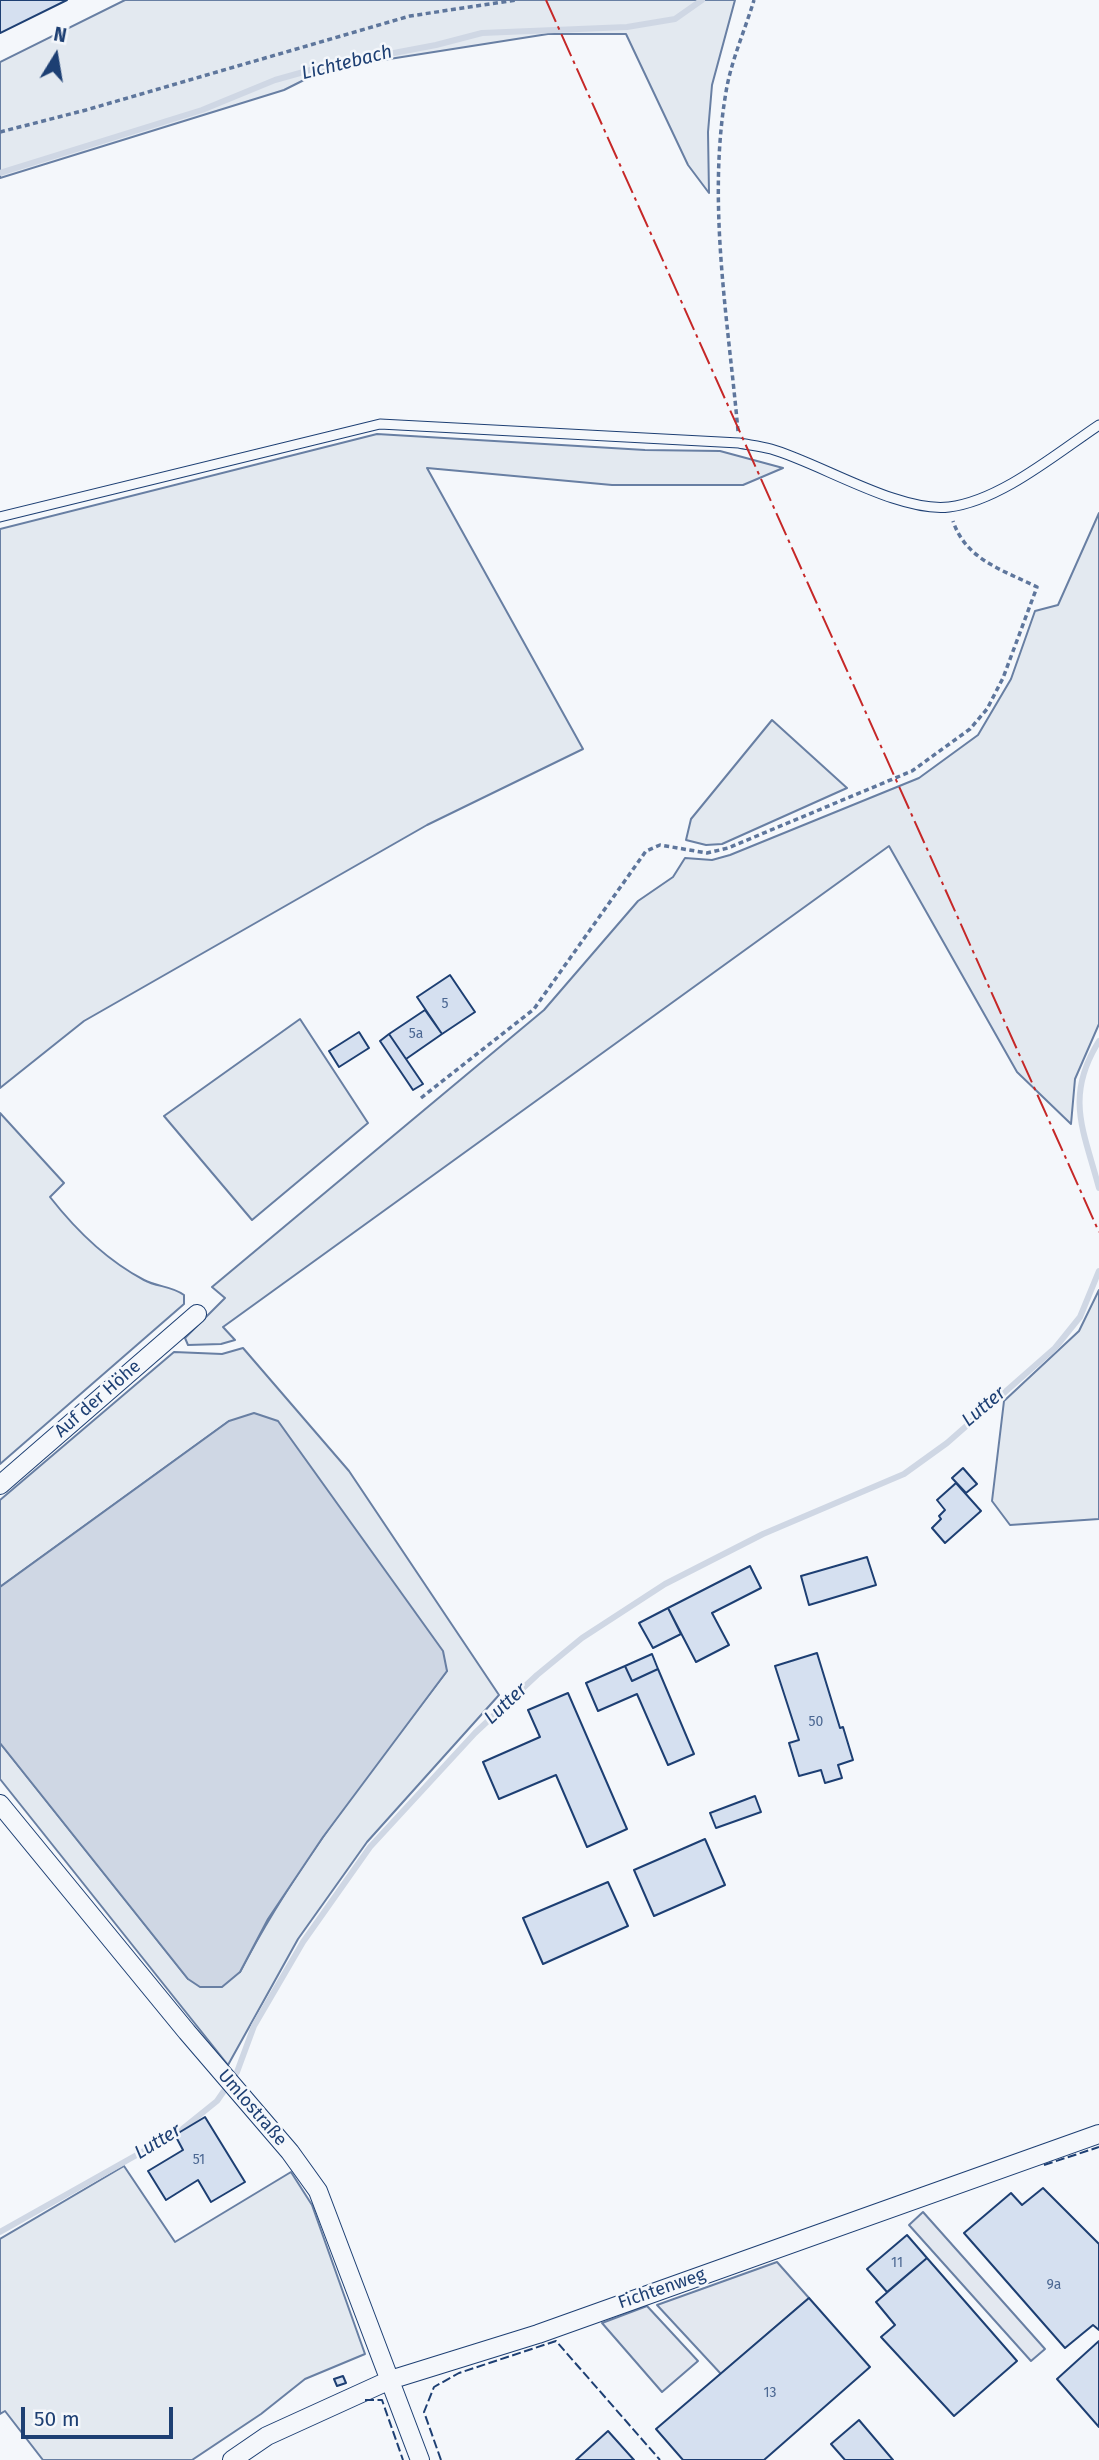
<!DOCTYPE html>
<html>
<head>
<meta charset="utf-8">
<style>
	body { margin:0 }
	#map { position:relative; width:1099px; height:2460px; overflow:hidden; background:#f4f7fb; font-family:"Fira Sans",sans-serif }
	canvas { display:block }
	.north { position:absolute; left:21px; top:21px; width:70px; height:70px; -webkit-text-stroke:5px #f4f7fb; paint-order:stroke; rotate:11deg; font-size:19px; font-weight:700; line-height:28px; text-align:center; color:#1d3f73 }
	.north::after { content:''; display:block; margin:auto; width:24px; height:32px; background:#1d3f73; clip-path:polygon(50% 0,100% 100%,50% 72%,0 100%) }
	.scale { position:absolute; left:21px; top:2407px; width:152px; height:32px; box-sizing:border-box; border:4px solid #1d3f73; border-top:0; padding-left:9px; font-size:21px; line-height:24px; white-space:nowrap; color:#1d3f73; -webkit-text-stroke:5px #f4f7fb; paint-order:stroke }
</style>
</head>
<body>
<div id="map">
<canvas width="1099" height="2460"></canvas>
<div class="north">N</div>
<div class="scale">50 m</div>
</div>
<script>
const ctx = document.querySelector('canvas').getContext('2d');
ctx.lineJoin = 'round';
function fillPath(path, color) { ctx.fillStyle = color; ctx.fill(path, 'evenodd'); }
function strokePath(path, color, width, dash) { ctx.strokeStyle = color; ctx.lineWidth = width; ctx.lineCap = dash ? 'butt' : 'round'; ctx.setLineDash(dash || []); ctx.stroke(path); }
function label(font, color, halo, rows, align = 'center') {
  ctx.font = font + ' "Fira Sans",sans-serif'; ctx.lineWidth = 5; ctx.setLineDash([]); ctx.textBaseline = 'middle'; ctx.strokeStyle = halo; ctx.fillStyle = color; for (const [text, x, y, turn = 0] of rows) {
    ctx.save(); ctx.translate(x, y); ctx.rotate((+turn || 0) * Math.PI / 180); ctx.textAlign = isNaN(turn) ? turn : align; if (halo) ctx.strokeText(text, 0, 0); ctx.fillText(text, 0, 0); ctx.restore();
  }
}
const green = new Path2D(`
	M125 0H735L712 85 708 132 709 193 688 165 626 34H548L326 69 284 90 0 178V62Z
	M377 434 645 450 720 451 783 468 743 485H612L427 468 583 749 427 825 84 1021 0 1088V529Z
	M1099 513V1024L1075 1079 1071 1124 1017 1072 889 846 223 1327 235 1340 221 1344 188 1345 185 1338 225 1298 212 1287 544 1010 638 901 673 877 685 858 712 860 730 855 919 778 978 735 1011 679 1035 611 1058 605Z
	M772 720 847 788 722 844 706 845 686 840 691 819Z
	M300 1019 368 1123 252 1220 164 1116Z
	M0 1113 64 1183 50 1197C75 1229 108 1261 144 1280 157 1287 172 1286 184 1295V1304L0 1464Z
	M1099 1290V1519L1010 1525 992 1501 1004 1401 1079 1331Z
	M243 1348 349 1471 499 1695 367 1842 298 1939 228 2065 0 1779V1743L188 1979 240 1972C296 1863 374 1768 447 1671L229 1421 0 1587V1500L174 1352 222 1354Z
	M124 2166 175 2242 291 2172 312 2205 365 2354 305 2379 261 2414 192 2460H43L5 2411 0 2414V2239Z`);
const parking = new Path2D(`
	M923 2212 1045 2349 1031 2361 909 2225Z
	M777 2262 809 2298 721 2374 657 2305Z
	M647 2306 698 2361 662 2392 602 2323Z`);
const water = new Path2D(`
	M254 1413 278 1421 443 1651 447 1671 323 1837 268 1919 240 1972 222 1987H200L188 1979 0 1743V1587L229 1421Z`);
const stream = new Path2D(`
	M0 173 202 110 275 80 325 66 436 45 482 33 627 27 675 19 702 0
	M1099 1041C1064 1097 1084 1131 1099 1188
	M0 2232 181 2130 217 2101 237 2072 254 2026 303 1942 370 1847 475 1733 537 1675 582 1638 665 1584 763 1534 904 1474 947 1443 1055 1348 1080 1317 1099 1271`);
const building = new Path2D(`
	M0 0H67L0 33Z
	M450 975 475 1012 442 1034 417 997Z
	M425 1010 442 1034 406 1059 389 1034Z
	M359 1032 369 1048 339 1067 329 1051Z
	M389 1034 423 1084 413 1090 380 1041Z
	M963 1468 977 1484 966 1493 952 1478Z
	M956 1483 981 1511 945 1543 932 1528 941 1519 939 1516 945 1510 937 1500Z
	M867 1557 876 1585 809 1605 801 1576Z
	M750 1566 761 1588 712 1613 729 1645 696 1662 668 1608Z
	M668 1608 681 1634 653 1648 639 1623Z
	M817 1653 840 1728 843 1727 853 1760 838 1765 842 1778 825 1783 821 1770 799 1776 789 1743 799 1740 775 1666Z
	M652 1654 658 1669 632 1681 625 1666Z
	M625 1666 632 1681 658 1669 694 1754 668 1765 637 1694 598 1711 586 1683Z
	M568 1693 627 1829 587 1847 556 1775 499 1799 483 1762 540 1737 528 1710Z
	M755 1796 761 1812 716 1828 710 1813Z
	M705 1839 725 1885 654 1916 634 1870Z
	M608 1882 628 1926 543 1964 523 1918Z
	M205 2117 245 2182 211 2202 198 2180 166 2200 148 2171 183 2150 175 2135Z
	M1043 2188 1099 2244V2330L1093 2325 1065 2348 964 2233 1011 2193 1022 2205Z
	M907 2235 927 2258 887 2292 867 2269Z
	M927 2258 1017 2361 954 2416 881 2337 895 2325 876 2302Z
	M809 2298 870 2367 764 2460H683L656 2429Z
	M1099 2341V2427L1057 2379Z
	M343 2376 346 2383 337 2386 334 2379Z
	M859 2420 893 2460H845L831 2444Z
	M608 2431 634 2460H576Z`);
const path = new Path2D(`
	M0 132 86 110 410 16 516 0
	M738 431C728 319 707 203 726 92 731 61 745 30 754 0
	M421 1098 534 1009 646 851 660 845 707 853 728 848 912 771 970 729 987 709 1003 678 1037 587C1003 570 966 560 953 521`);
const lane = new Path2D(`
	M0 517 380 424 739 443C749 445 760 446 771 449 820 463 899 513 949 507 1000 501 1057 453 1099 425`);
const street = new Path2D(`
	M0 1485 197 1314
	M0 1804 187 2032 290 2152 318 2191 420 2460
	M232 2460 267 2436 390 2380 538 2334 1099 2134`);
const fence = new Path2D(`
	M1044 2165 1099 2147
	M365 2400H382L403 2460
	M441 2460 424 2412 434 2387 459 2373 556 2341 660 2460`);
const power = new Path2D(`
	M546 0 1099 1232`);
const numberNames = [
	["5",445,1004],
	["5a",416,1034],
	["50",816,1722],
	["51",199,2160],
	["11",897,2263],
	["9a",1054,2285],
	["13",770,2393]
];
const streetNames = [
	["Auf der Höhe",98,1399,-41],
	["Umlostraße",252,2108,49],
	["Fichtenweg",662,2289,-19]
];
const waterNames = [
	["Lichtebach",347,63,-14],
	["Lutter",984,1407,-40],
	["Lutter",506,1704,-43],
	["Lutter",158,2142,-31]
];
fillPath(green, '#e3e9f0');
strokePath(green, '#687fa3', 2);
fillPath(parking, '#e3e8f0');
strokePath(parking, '#687fa3', 2);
fillPath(water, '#cfd7e4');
strokePath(water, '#687fa3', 2);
strokePath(stream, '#cfd7e4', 6);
fillPath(building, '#d5e0f0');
strokePath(building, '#1d3f73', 2);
strokePath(lane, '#1d3f73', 11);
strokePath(street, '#1d3f73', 20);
strokePath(path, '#5e769c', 3.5, [5, 3.5]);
strokePath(lane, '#f4f7fb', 9);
strokePath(street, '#f4f7fb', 18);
strokePath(fence, '#1d3f73', 2, [9, 3.5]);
strokePath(power, '#c62828', 2, [24, 5, 3.5, 5]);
label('14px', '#4b6792', null, numberNames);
label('18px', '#1d3f73', '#f4f7fb', streetNames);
label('italic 19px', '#1d3f73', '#f4f7fb', waterNames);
</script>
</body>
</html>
